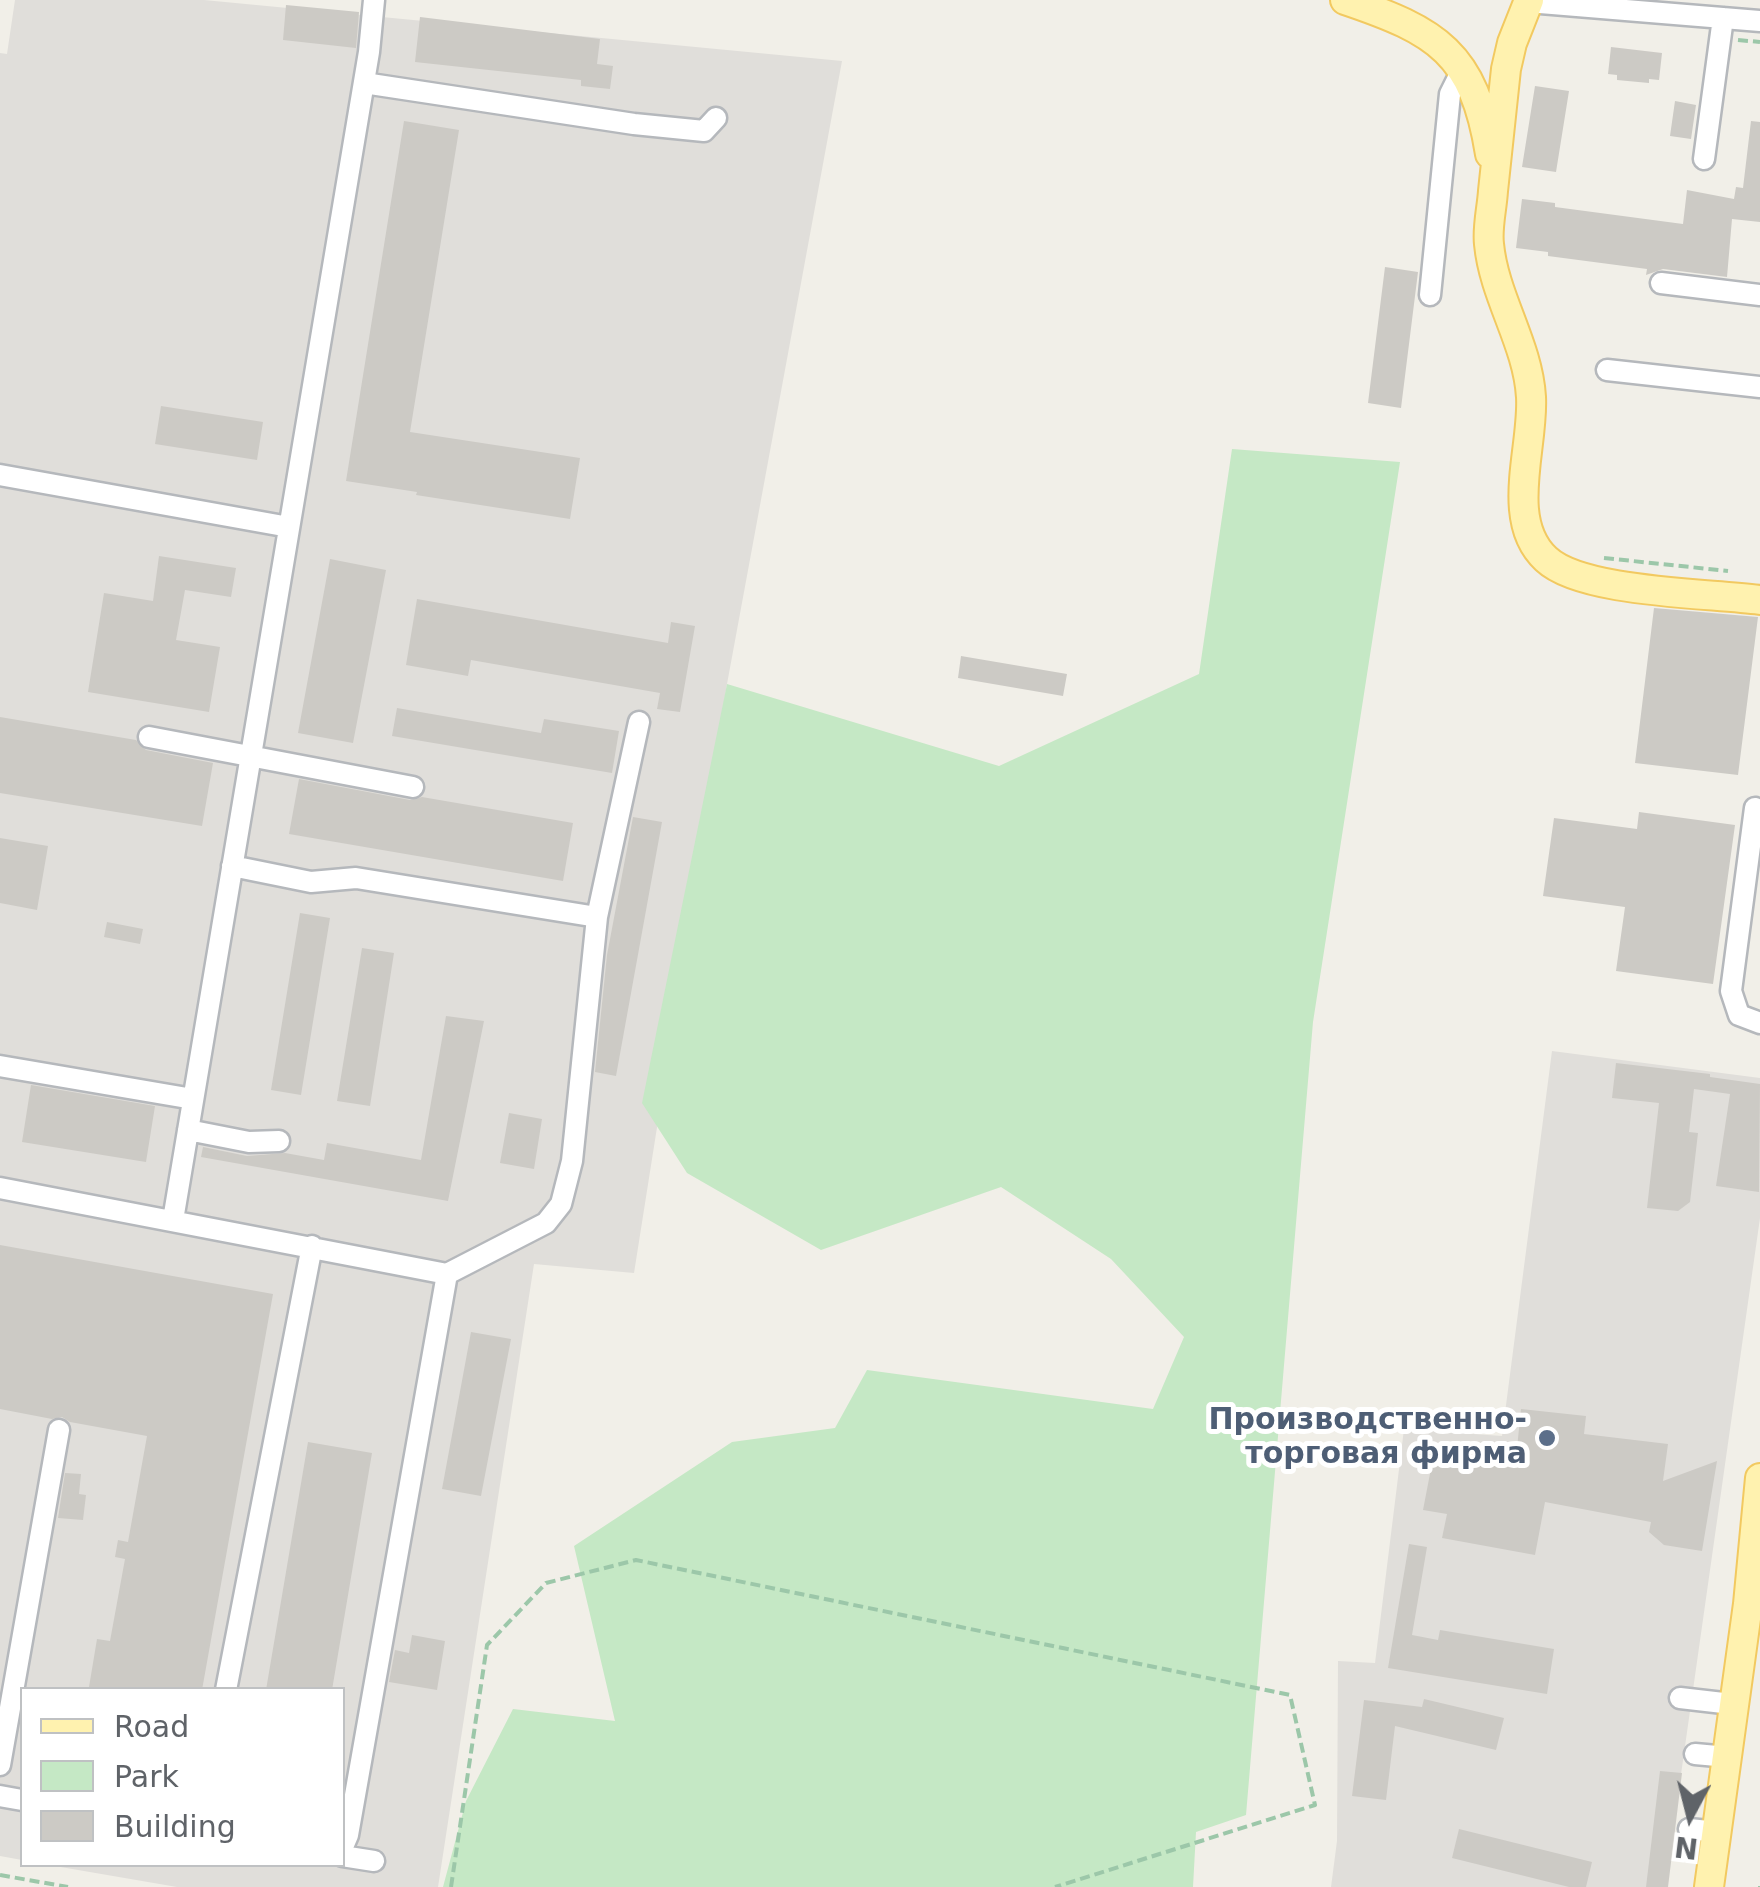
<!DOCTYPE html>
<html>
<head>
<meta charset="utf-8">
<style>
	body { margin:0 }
	#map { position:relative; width:1760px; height:1887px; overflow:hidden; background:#f1efe8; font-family:"DejaVu Sans",sans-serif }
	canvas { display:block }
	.legend { position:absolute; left:20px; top:1687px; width:325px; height:180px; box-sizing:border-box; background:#fff; border:2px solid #bfc1c3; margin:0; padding:12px 18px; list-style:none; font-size:30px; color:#5f6368 }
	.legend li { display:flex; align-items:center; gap:20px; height:50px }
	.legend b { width:50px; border:2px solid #bfc1c3 }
	.north { position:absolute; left:1640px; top:1767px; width:100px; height:100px; -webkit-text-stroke:8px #fff; paint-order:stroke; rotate:187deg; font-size:28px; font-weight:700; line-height:40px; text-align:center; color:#5f6368 }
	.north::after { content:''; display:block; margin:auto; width:35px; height:45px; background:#5f6368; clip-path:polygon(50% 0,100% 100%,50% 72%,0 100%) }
</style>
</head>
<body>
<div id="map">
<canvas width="1760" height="1887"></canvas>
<ul class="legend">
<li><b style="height:12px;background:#fff2af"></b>Road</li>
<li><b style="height:28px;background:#c5e8c5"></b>Park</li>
<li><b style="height:28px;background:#cccac5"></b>Building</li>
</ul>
<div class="north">N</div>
</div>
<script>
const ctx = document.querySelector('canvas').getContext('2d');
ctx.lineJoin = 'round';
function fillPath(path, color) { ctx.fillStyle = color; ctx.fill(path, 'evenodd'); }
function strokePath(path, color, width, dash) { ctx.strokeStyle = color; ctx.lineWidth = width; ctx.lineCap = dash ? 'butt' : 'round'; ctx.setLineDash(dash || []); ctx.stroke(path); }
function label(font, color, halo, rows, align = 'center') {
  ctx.font = font + ' "DejaVu Sans",sans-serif'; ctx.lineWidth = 10; ctx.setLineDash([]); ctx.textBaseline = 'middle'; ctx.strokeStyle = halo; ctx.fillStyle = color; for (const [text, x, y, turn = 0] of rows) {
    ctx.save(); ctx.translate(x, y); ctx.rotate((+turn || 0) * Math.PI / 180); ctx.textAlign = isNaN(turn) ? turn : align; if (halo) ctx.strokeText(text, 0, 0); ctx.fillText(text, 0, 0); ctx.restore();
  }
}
const industrial = new Path2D(`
	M15 0H204L842 61 727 684 634 1273 534 1264 438 1887H177L49 1865 342 1864V1690H22V1860L0 1856V53L7 54Z
	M1552 1051 1760 1078V1218L1665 1887H1331L1337 1841 1338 1661 1375 1663 1404 1429 1502 1436Z`);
const green = new Path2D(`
	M1232 449 1400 462 1313 1022 1246 1815 1196 1832 1193 1887H443L466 1801 513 1709 615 1721 574 1546 732 1442 835 1428 867 1370 1153 1409 1184 1337 1111 1259 1001 1187 821 1250 687 1173 642 1103 727 684 999 766 1199 674Z`);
const building = new Path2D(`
	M286 5 359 12 356 48 283 40Z
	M420 17 600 39 597 64 613 66 610 89 581 86V80L415 62Z
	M1611 47 1662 53 1659 80 1649 79V83L1617 80V75L1608 74Z
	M1535 86 1569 91 1556 172 1522 167Z
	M1675 101 1696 105 1691 139 1670 136Z
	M404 121 459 130 410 432 580 458 570 519 416 495 417 492 346 481Z
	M1751 121 1760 122V222L1732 219 1727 277 1663 269 1646 275 1647 269 1548 256V252L1516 248 1522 199 1555 203V207L1683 224 1687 190 1734 199 1736 187 1743 188Z
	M1385 267 1418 272 1401 408 1368 403Z
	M161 406 263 422 257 460 155 444Z
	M159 556 236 568 231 597 185 590 176 640 220 647 209 712 88 692 104 593 153 601Z
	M330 559 386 570 353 743 298 733Z
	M417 599 668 643 671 622 695 626 680 712 657 709 660 693 471 660 468 676 406 665Z
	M1654 608 1758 617 1738 775 1635 763Z
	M961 656 1067 674 1063 696 958 678Z
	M397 708 541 733 544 719 619 731 612 773 392 736Z
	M0 717 136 740 146 750 213 763 202 826 0 793Z
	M299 779 410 800 422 797 573 823 563 881 289 834Z
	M1639 812 1735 825 1713 984 1616 971 1625 907 1543 896 1554 818 1637 829Z
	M633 817 662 822 616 1076 595 1072 607 955Z
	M0 838 48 846 37 910 0 903Z
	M300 913 330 918 301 1095 271 1090Z
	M107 922 143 929 140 944 104 937Z
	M362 948 394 953 370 1106 337 1101Z
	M446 1016 484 1021 448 1201 201 1157 203 1147 247 1156 285 1153 324 1160 327 1143 421 1160Z
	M1616 1063 1710 1074V1077L1760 1084 1759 1192 1716 1186 1730 1094 1694 1089 1689 1132 1698 1133 1690 1202 1678 1211 1647 1208 1659 1103 1612 1098Z
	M31 1085 155 1106 146 1162 22 1142Z
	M509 1113 542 1119 534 1169 500 1163Z
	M0 1245 273 1294 202 1690 89 1687 97 1639 110 1641 125 1559 115 1557 118 1540 128 1542 147 1436 70 1422 62 1417 52 1419 0 1409Z
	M471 1332 511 1339 481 1496 442 1489Z
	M1521 1409 1586 1416 1584 1434 1668 1444 1663 1481 1717 1461 1702 1551 1664 1545 1649 1532 1651 1522 1545 1502 1535 1555 1442 1538 1447 1514 1423 1510 1434 1453 1515 1468Z
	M308 1442 372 1453 332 1690H266Z
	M65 1473 81 1474 79 1494 86 1495 83 1520 58 1518Z
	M1409 1544 1427 1547 1412 1635 1438 1640 1440 1630 1554 1649 1547 1694 1388 1668Z
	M412 1635 445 1641 437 1690 389 1682 395 1650 409 1653Z
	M1424 1699 1504 1718 1496 1750 1395 1726 1386 1800 1352 1796 1364 1700 1422 1707Z
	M1660 1771 1682 1773 1668 1887H1646Z
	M1459 1829 1592 1862 1586 1887H1569L1452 1858Z`);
const path = new Path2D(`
	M1738 40 1760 42
	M1604 558 1728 571
	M0 1875 68 1887
	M451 1887 487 1645 546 1583 636 1560 1290 1695 1315 1805 1055 1887
	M1760 1887V1886`);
const minor = new Path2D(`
	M1528 2 1760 21
	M364 83 634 124 704 131 716 118
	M1704 159 1723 18
	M1661 283 1760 295
	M1430 295 1450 94 1463 68
	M1607 370 1760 387
	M0 475 289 527
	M149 737 413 787
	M1755 808 1731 991 1739 1015 1760 1023
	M232 866 311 882 356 878 597 917
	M0 1066 193 1099
	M188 1130 249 1142 279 1141
	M0 1188 447 1274
	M173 1220 369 52 374 0
	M226 1690 312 1246
	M1680 1698 1732 1704
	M1695 1754 1728 1757
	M0 1765 59 1430
	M0 1796 22 1800
	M1689 1829 1718 1832
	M342 1849 348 1835 447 1274 546 1223 561 1204 572 1161 597 917 639 722
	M342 1856 374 1861`);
const major = new Path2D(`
	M1345 0C1437 31 1474 53 1490 154
	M1529 0 1512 43 1506 69C1502 110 1497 150 1493 191 1492 208 1487 227 1489 244 1494 297 1528 344 1531 397 1534 447 1504 520 1546 559 1582 593 1708 593 1760 600
	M1709 1887 1748 1604 1760 1478`);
const markers = [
	[1547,1438,10,"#5c6f8a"]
];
const serviceNames = [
	["Производственно-",1527,1421],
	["торговая фирма",1527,1455]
];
fillPath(industrial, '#e0deda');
fillPath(green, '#c5e8c5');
fillPath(building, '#cccac5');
strokePath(minor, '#b5b8bc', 25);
strokePath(major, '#f2c960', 32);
strokePath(path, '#9cc7a9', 4, [10, 5]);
strokePath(minor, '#fff', 20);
strokePath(major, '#fff2af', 28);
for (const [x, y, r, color] of markers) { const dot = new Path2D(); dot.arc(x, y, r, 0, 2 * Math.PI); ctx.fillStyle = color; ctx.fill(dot); strokePath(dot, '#fff', 4); }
label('bold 30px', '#4e5e75', '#fff', serviceNames, 'right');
</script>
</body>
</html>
